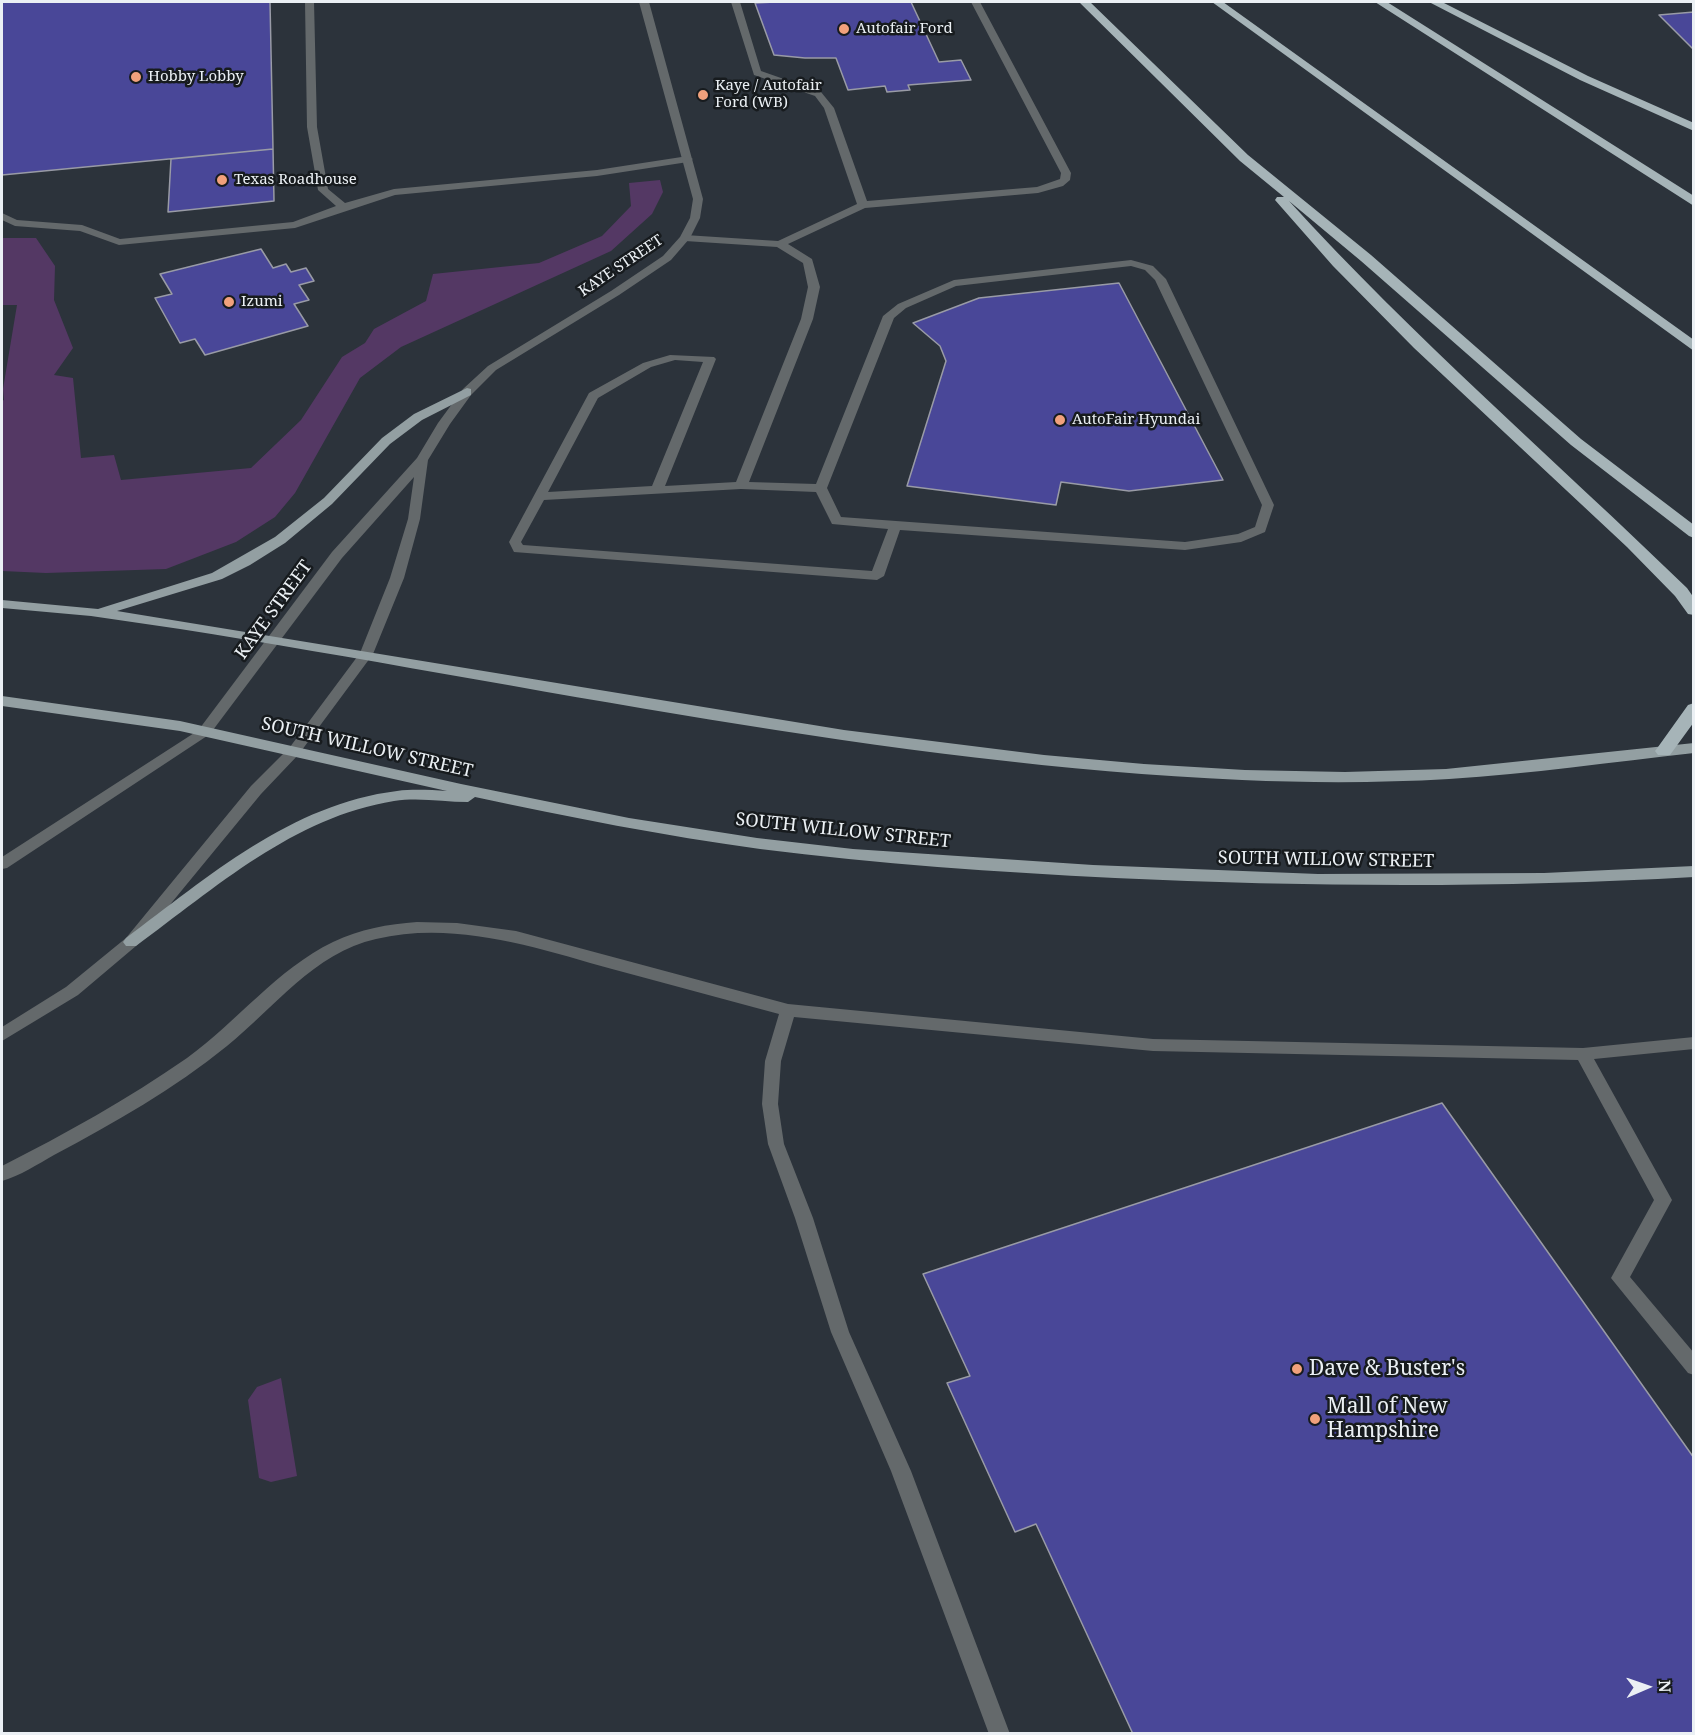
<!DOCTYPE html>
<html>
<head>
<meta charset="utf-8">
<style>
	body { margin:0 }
	#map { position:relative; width:1695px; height:1735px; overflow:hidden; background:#2c333b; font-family:"Noto Serif",serif }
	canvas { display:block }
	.frame { position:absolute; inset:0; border:3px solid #ebf0f4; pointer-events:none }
	.north { position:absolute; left:1617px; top:1657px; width:60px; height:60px; -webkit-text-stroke:4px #171b1e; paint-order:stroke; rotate:88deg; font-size:16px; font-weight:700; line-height:24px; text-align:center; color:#ebf0f4 }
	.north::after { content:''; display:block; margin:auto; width:21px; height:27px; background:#ebf0f4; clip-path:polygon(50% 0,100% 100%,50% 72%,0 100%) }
</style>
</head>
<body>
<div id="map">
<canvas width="1695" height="1735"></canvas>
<div class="frame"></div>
<div class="north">N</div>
</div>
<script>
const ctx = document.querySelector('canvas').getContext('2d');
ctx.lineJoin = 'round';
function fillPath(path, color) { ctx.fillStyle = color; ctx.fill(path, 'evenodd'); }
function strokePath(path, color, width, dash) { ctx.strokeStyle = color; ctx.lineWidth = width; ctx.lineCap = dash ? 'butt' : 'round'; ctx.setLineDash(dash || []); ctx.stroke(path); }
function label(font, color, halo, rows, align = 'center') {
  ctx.font = font + ' "Noto Serif",serif'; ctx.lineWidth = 5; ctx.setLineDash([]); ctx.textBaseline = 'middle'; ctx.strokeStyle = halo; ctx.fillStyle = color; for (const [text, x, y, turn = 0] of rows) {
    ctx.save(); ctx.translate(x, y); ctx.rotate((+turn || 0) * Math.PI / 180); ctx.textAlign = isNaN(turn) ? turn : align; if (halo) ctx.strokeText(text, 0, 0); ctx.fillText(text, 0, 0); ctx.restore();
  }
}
const green = new Path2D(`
	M660 180 663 192 652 214 611 251 401 347 360 378 295 493 275 517 236 542 166 569 46 573 2 571V401L4 400 3 389 17 305H2V238H36L55 266 54 300 73 348 54 375 73 378 81 458 114 455 121 480 251 468 301 420 342 357 365 343 374 329 426 301 433 274 539 263 602 236 631 206 629 183Z
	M281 1378 297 1476 271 1482 259 1478 248 1400 257 1387Z`);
const building = new Path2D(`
	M2 2H270L273 149 2 175Z
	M775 2H911L939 62 961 60 971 80 908 85 910 90 887 92 885 86 848 90 836 58H805L774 55 755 3Z
	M1694 12V50L1659 15Z
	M273 149 274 201 168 212 171 159Z
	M261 249 273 268 286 264 291 272 306 268 314 281 299 285 309 300 294 304 308 326 205 355 195 339 180 343 155 298 172 294 160 274Z
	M1119 283 1223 480 1129 491 1061 482 1056 505 907 486 946 361 940 346 913 323 979 298Z
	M1442 1103 1694 1458V1734H1133L1036 1524 1015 1532 947 1383 970 1376 923 1274Z`);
const lane = new Path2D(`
	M305 2H314L317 127 328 189 345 203 394 189 597 170 688 156 693 159 688 162 597 176 395 195 295 228 119 245 80 231 15 226 2 220V213L17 220 82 225 120 239 293 222 336 206 318 190 307 127Z
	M731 2H740L761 71 821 92 834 108 867 201 1037 187 1060 179 1061 173 971 2H980L1071 173 1070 180 1063 186 1038 193 865 208 788 244 812 259 820 287 813 319 749 482 816 484 883 316 898 304 954 280 1131 260 1153 266 1166 279 1274 505 1265 532 1241 542 1185 550 900 530 884 576 877 580 514 552 509 542 589 393 643 363 670 355 714 357 716 359 665 486 736 482 801 319 808 287 803 263 777 247 685 241 680 238 685 235 778 241 857 204 824 108 815 96 754 75ZM1131 266 1145 270 1155 280 1262 505 1255 527 1238 534 1185 542 841 517 827 488 894 318 906 308 956 286ZM675 360 703 362 652 486 548 492 598 398 651 367ZM741 489 816 492 832 524 888 529 872 571 523 545 521 542 544 500Z
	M205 726 210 728 212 731 210 734 7 868 2 869V857Z
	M294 746 301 751 299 754 261 794 136 946 78 995 2 1041V1027L66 987 126 938 251 786 289 748Z
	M417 922 457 923 516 931 788 1004 1153 1039 1583 1048 1694 1037V1049L1594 1059 1672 1200 1630 1277 1694 1353V1375L1688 1373 1611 1278 1654 1200 1578 1060 1153 1051 794 1017 781 1061 778 1104 784 1144 813 1218 849 1332 911 1471 1010 1734H989L891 1471 831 1332 795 1218 768 1144 762 1104 765 1061 779 1014C723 999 668 984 612 969 537 948 455 920 376 939 314 953 274 1008 227 1046 174 1089 114 1123 54 1155 38 1164 20 1176 2 1181V1166C65 1134 128 1099 187 1058 237 1022 277 969 333 942 360 929 388 924 417 922Z`);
const street = new Path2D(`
	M639 2H649L703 199 700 218 690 238 671 260 619 295 496 370 471 395 450 424 428 460 420 519 404 578 373 654 299 754H289L287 751 360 653 390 578 408 519 414 477 342 558 210 734H200L198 731 200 728 332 552 417 458 438 423 463 389 488 366 611 291 663 256 680 237 690 218 693 199Z`);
const primary = new Path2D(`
	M467 388 471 389V395L422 420 390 444 332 504 285 543 250 565 222 579 117 611 844 730 1044 755 1144 764 1245 770 1345 772 1446 769 1694 743V753C1612 762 1531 774 1449 779 1381 783 1311 783 1242 780 885 764 533 685 180 629L91 616 2 608V600L98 609 212 573 275 537 324 498 382 438 414 414Z
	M2 696 180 721 461 784 629 818 757 838 853 849 1093 865 1318 874 1544 873 1694 866V877C1501 888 1308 887 1115 878 997 872 878 864 760 849 664 836 569 817 475 797L468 802C444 802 419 797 394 801 294 817 215 888 136 946H126L123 942 126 938C208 877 291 804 397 791 413 789 430 790 447 791L180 731 2 706Z`);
const highway = new Path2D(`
	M1079 2H1090L1248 155 1371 255 1581 439 1694 525V538L1689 536 1571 445 1361 261 1289 201C1414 338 1554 459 1687 588L1694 598V615L1688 614 1675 596 1627 547 1414 348 1333 266 1275 200 1277 197H1284L1240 161Z
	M1212 2H1223L1694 340V351Z
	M1375 2H1387L1694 196V206Z
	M1429 2H1442L1588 76 1694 123V131L1580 80Z
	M1694 703V722L1670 755H1658L1655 751 1658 747 1688 705Z`);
const markers = [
	[844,29,6,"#f1a17c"],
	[136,77,6,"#f1a17c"],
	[703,95,6,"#f1a17c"],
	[222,180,6,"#f1a17c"],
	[229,302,6,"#f1a17c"],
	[1060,420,6,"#f1a17c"],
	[1297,1369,6,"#f1a17c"],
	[1315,1419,6,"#f1a17c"]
];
const farPoinames = [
	["Autofair Ford",856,29],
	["Hobby Lobby",148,77],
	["Kaye / Autofair",715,86],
	["Ford (WB)",715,103],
	["Texas Roadhouse",234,180],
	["Izumi",241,302],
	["AutoFair Hyundai",1072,420]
];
const farStreetnames = [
	["KAYE STREET",621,266,-34]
];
const streetNames = [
	["KAYE STREET",274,610,-54],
	["SOUTH WILLOW STREET",367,748,13],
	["SOUTH WILLOW STREET",843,831,6],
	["SOUTH WILLOW STREET",1326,860,1]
];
const nearPoinames = [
	["Dave & Buster's",1309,1369],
	["Mall of New",1327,1407],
	["Hampshire",1327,1431]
];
fillPath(green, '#543864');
fillPath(building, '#494798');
strokePath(building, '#999ba6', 1.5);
fillPath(lane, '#64696b');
fillPath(street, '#64696b');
fillPath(primary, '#939fa2');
fillPath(highway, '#a6b4b8');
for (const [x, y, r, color] of markers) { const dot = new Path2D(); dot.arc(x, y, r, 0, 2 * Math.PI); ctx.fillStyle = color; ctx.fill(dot); strokePath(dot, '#171b1e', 2); }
label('15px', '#ebf0f4', '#171b1e', farPoinames, 'left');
label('15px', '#ebf0f4', '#171b1e', farStreetnames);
label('18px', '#ebf0f4', '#171b1e', streetNames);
label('21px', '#ebf0f4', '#171b1e', nearPoinames, 'left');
</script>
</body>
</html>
